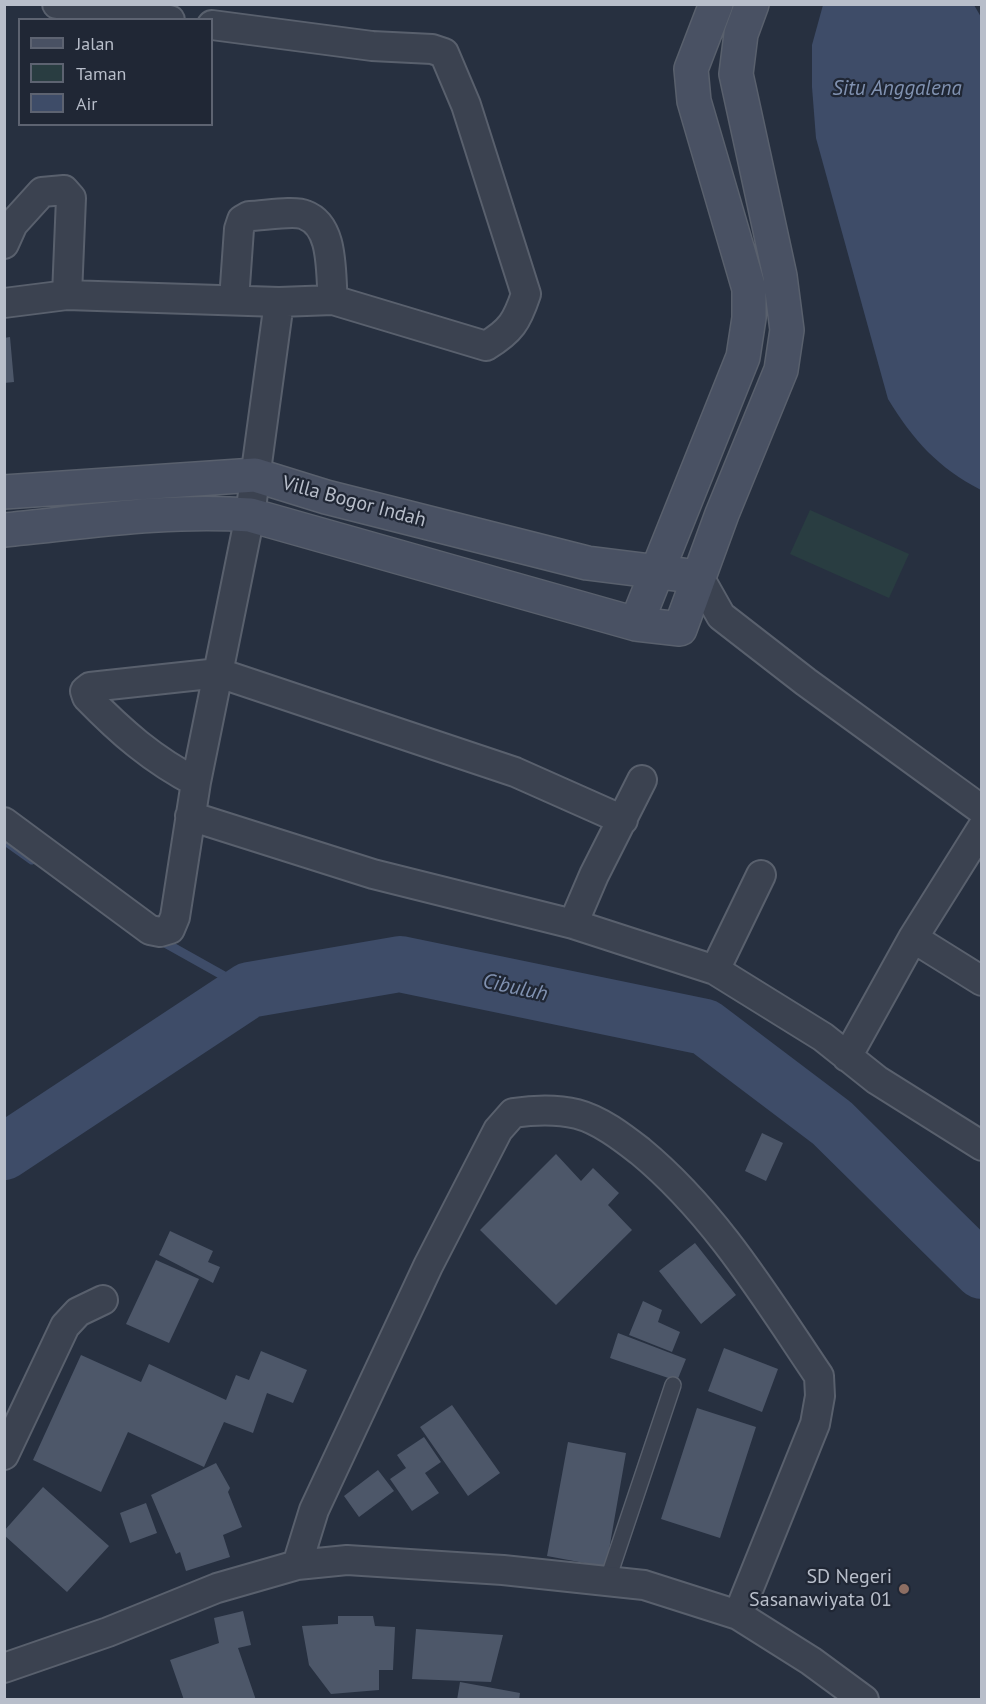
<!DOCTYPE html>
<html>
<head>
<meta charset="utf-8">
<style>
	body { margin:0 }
	#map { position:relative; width:986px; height:1704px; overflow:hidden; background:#273040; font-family:"PT Sans",sans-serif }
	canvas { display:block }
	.frame { position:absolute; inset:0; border:6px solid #b8beca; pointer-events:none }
	.legend { position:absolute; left:18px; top:18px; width:195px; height:108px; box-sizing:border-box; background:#202735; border:2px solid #5d6371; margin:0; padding:8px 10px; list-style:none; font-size:18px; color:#b8beca }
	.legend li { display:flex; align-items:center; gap:12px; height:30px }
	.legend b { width:30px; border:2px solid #5d6371 }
</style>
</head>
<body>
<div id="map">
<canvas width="986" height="1704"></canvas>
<div class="frame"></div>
<ul class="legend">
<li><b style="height:8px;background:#495163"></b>Jalan</li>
<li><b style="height:16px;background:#293d41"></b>Taman</li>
<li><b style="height:16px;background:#3e4c68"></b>Air</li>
</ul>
</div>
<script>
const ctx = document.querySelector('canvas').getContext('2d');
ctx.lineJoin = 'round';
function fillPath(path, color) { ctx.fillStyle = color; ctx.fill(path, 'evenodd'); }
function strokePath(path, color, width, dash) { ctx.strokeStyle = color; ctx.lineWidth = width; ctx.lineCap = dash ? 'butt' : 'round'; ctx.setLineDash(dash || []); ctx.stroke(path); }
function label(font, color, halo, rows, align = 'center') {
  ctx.font = font + ' "PT Sans",sans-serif'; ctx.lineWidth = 4.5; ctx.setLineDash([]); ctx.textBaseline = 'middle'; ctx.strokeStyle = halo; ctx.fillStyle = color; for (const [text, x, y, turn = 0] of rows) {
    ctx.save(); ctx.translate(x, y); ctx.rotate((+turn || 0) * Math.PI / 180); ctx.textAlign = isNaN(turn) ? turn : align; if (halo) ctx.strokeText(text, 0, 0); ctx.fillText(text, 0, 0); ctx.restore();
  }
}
const green = new Path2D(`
	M810 510 909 554 889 598 790 554Z`);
const water = new Path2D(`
	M823 5H974L981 17V490C938 468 913 440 888 399L816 138 812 87V45Z`);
const stream = new Path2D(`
	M4 840 32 860
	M158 939 249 990`);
const river = new Path2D(`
	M4 1152 249 990 400 964 705 1027 832 1123 982 1271`);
const building = new Path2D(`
	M10 337 14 382 4 383V338Z
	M762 1133 783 1143 766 1181 745 1171Z
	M556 1154 581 1181 593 1168 619 1193 608 1205 632 1230 556 1305 480 1230Z
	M170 1231 213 1251 208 1262 220 1267 213 1283 159 1255Z
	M695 1243 736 1295 701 1324 659 1271Z
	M156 1260 199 1279 169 1343 126 1324Z
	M643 1301 662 1310 658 1322 680 1332 672 1352 629 1335Z
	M618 1333 686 1359 677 1381 610 1358Z
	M724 1348 778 1369 762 1412 708 1391Z
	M261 1351 307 1370 293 1403 267 1393 253 1433 224 1422 204 1467 128 1432 101 1492 33 1460 81 1355 141 1382 149 1364 226 1400 236 1375 249 1380Z
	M452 1405 500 1473 468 1496 420 1427Z
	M697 1408 756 1427 720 1538 661 1519Z
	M424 1437 441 1462 425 1473 439 1493 412 1511 390 1479 406 1468 397 1455Z
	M568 1442 626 1453 606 1567 547 1556Z
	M216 1463 230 1488 228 1492 242 1527 223 1535 230 1557 186 1571 180 1552 176 1554 151 1495Z
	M378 1470 394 1491 359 1517 344 1496Z
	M43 1487 109 1546 67 1592 4 1535V1531Z
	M146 1503 157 1533 130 1543 120 1513Z
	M243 1611 251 1645 238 1648 256 1700H184L170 1660 219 1643 214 1618Z
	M338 1616H373L375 1626 395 1627 393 1670H379V1690L331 1694 309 1665 302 1626 338 1624Z
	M416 1629 503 1635 491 1682 412 1679Z
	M460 1682 520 1693 519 1700H457Z`);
const lane = new Path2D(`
	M608 1579 673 1385`);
const street = new Path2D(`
	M57 4 170 20
	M4 244 13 224 42 192 64 190 71 198 67 295
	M234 300 239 229 242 220 249 216C262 216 294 210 305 215 335 226 330 274 333 300
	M4 303 67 295 279 302 333 300 486 346C511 331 517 321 526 294L466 105 444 53 432 49 372 46 212 25
	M699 577 721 616 806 682 982 810
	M196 782C153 760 121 732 87 697L85 691 90 687 219 673 515 772 623 820
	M190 816 373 874 573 924 715 970 823 1037 877 1080 982 1146
	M4 822 150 930 160 932 170 929 175 917 196 782 250 515 279 302
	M573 924 594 875 642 780
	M913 938 982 981
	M715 970 761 875
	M847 1057 913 938 982 828
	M4 1455 65 1326 78 1312 103 1300
	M297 1565 314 1510 428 1266 498 1130 513 1113C534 1110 556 1109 577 1114 600 1120 622 1137 640 1151 715 1213 765 1296 819 1376L820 1396 815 1424 738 1615
	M4 1668 108 1632 217 1588 297 1565 347 1560 503 1570 644 1585 738 1615 811 1661 864 1700`);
const secondary = new Path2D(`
	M4 492 255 475 326 497 587 563 699 577
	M4 530C86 522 169 509 250 515L636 624 680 629 722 514 781 370 787 330 780 276 736 74 741 34 752 4
	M636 624 743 357 749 318V289L694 101 691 69 716 4`);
const markers = [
	[904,1589,6,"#8d6e63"]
];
const streetNames = [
	["Villa Bogor Indah",354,502,15]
];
const poiNames = [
	["SD Negeri",892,1577],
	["Sasanawiyata 01",892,1600]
];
const waterNames = [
	["Situ Anggalena",897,89],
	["Cibuluh",515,988,12]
];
fillPath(green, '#293d41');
fillPath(water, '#3e4c68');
strokePath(stream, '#3e4c68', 9);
strokePath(river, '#3e4c68', 56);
fillPath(building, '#4d5769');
strokePath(lane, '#59606d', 18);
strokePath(street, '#59606d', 32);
strokePath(secondary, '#59606d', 36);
strokePath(lane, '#3b4250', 15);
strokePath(street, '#3b4250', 28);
strokePath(secondary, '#495163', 33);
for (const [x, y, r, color] of markers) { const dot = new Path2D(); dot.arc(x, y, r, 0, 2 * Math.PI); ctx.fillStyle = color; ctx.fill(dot); strokePath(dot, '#202735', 2); }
label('20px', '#b8beca', '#202735', streetNames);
label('20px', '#b8beca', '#202735', poiNames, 'right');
label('italic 21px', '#8192b1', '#202735', waterNames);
</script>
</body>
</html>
